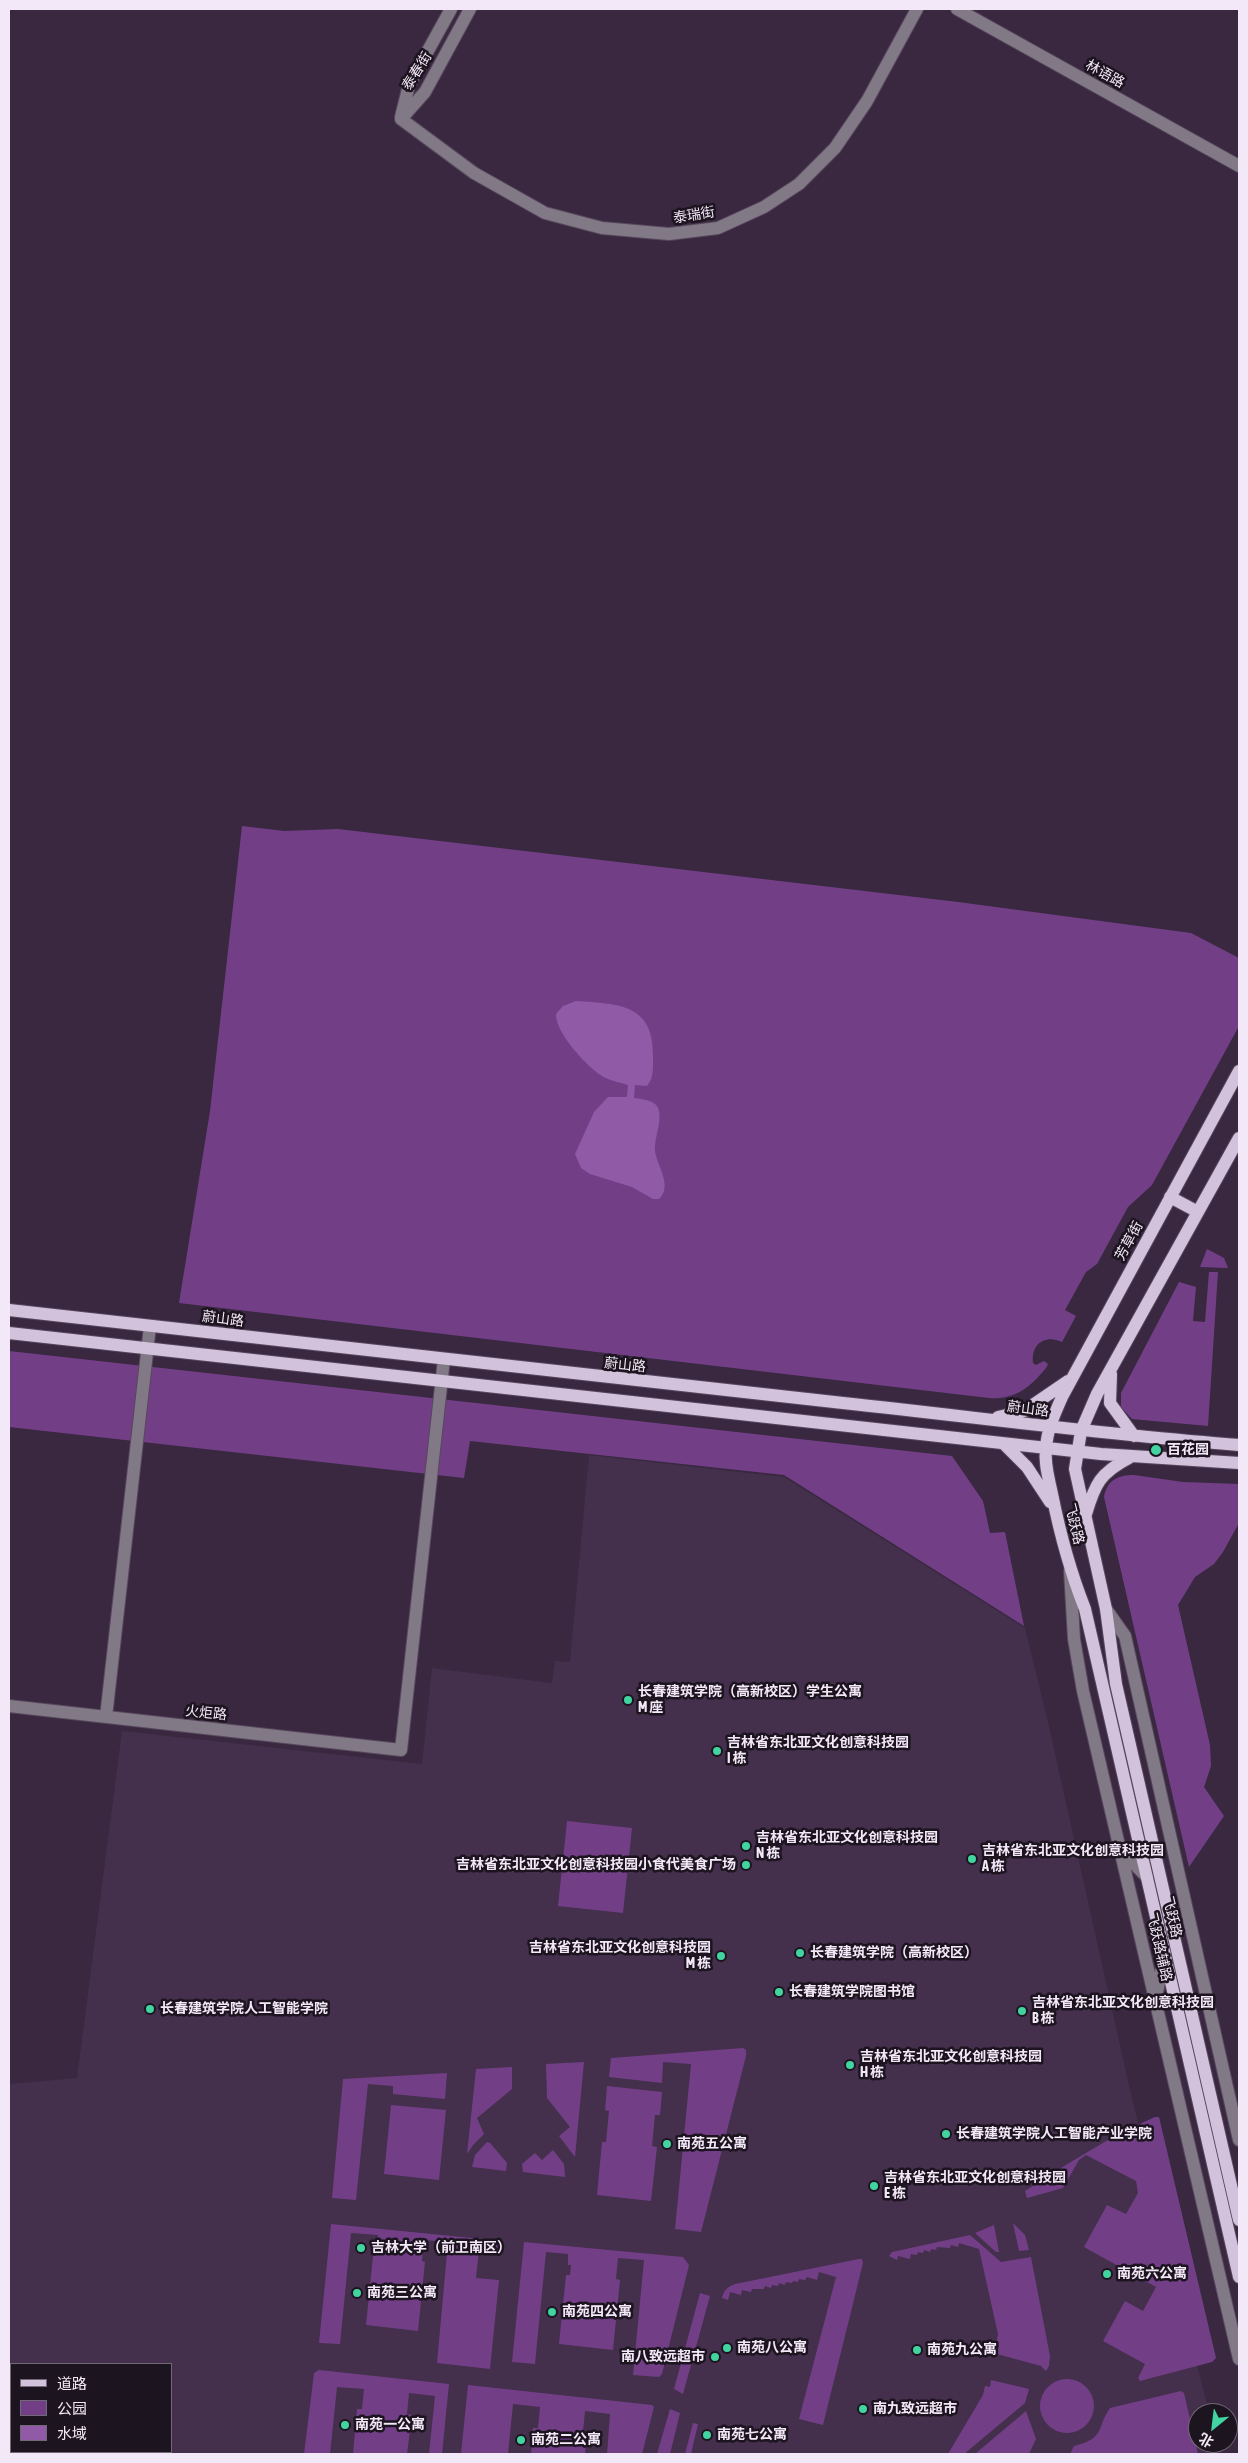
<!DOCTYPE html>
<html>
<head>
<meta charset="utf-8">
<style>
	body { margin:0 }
	#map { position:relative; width:1248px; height:2463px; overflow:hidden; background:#392840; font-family:"Asap Condensed","Noto Sans SC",sans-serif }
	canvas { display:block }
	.frame { position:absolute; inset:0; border:10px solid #f3e8f8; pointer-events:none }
	.legend { position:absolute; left:10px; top:2363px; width:162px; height:90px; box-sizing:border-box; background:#1c141f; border:1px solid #726976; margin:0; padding:6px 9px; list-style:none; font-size:15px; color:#f3e8f8 }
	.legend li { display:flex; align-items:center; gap:10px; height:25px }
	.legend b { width:25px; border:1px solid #726976 }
	.north { position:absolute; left:1188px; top:2403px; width:50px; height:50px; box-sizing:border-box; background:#1c141f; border:1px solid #726976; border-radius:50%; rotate:209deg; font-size:14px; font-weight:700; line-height:20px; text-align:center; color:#f3e8f8 }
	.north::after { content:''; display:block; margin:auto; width:18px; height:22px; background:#42d4a0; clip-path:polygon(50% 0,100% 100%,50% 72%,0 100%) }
</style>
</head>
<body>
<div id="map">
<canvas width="1248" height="2463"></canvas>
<div class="frame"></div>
<ul class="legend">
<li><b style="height:6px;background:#d3c2dc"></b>道路</li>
<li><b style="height:14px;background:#723f87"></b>公园</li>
<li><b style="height:14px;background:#905aa7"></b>水域</li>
</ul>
<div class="north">北</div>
</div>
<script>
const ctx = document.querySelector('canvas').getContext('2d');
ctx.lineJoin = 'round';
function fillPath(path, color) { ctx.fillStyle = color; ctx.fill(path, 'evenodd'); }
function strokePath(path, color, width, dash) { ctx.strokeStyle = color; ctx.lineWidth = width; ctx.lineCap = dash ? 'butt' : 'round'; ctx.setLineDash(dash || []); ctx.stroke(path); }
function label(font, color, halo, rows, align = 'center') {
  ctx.font = font + ' "Asap Condensed","Noto Sans SC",sans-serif'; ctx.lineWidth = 5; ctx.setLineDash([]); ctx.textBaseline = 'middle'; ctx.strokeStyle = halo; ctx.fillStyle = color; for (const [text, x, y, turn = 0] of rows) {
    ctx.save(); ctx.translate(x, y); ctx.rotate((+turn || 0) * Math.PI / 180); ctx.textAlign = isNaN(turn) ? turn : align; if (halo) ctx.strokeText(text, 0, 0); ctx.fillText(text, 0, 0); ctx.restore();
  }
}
const built = new Path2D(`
	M589 1455 784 1477 1025 1628 1048 1722 1130 2090 1209 2413H1198V2443H1216L1219 2454H9V2084L77 2078 122 1731 422 1764 432 1668 552 1683 555 1661 570 1662ZM11 2364H171V2452H11Z`);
const green = new Path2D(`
	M242 826 284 831 338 829 958 902 1191 933 1239 958V1026L1152 1185 1128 1207 1097 1264 1086 1272 1065 1310 1076 1316 1062 1342C1044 1334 1031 1345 1033 1363L1036 1365 1044 1361 1048 1364 1046 1368C1030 1388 1014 1400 989 1398L179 1303 210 1111Z
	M1207 1249 1224 1258 1228 1268 1200 1267Z
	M1209 1272H1218L1208 1426 1132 1419 1121 1407V1393L1179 1282 1196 1287 1193 1321 1205 1322Z
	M9 1351 952 1456 983 1501 990 1533 1005 1532 1024 1626 784 1475 470 1441 464 1478 9 1427Z
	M1134 1475 1183 1482 1239 1484V1523L1223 1552 1214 1564 1195 1577 1178 1605 1210 1745 1211 1766 1204 1787 1224 1816 1189 1867 1104 1497C1107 1480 1118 1475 1134 1475Z
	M567 1821 632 1828 623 1913 558 1906Z
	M743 2048 746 2050V2056L701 2232 675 2229 691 2064 663 2062 662 2083 609 2077 611 2058Z
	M584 2062 575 2157 559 2136 570 2127 547 2098 546 2064Z
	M512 2067V2089L477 2118 484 2134 473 2145 467 2154 476 2069Z
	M447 2073 445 2099 393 2094V2086L368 2084 356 2200 332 2198 343 2079Z
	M607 2086 662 2092 660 2115H655L652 2146 657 2147 651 2201 597 2195 602 2142H606L609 2111 605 2110Z
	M391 2105 446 2110 439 2180 384 2174Z
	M1155 2117H1159L1216 2358 1212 2362 1140 2381 1138 2378 1145 2364 1103 2341 1125 2301 1143 2311 1156 2287 1084 2247 1107 2205 1126 2214 1138 2193 1136 2181 1086 2155 1079 2160 1063 2188 1027 2198 1025 2191C1067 2164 1109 2137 1155 2117Z
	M487 2142 490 2143 507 2163 506 2171 472 2167 475 2155Z
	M553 2150 564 2164 565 2177 523 2172 522 2164 535 2153 542 2160Z
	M1013 2223 1025 2235 1029 2250 1019 2251Z
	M331 2224 502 2241 501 2252 479 2250 476 2278 499 2280 490 2369 437 2363 448 2242 424 2240 422 2261 425 2262 418 2331 366 2325 373 2256H376L378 2235 351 2233 340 2344 319 2343Z
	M994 2225 999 2252H996L975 2233Z
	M970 2235 1001 2262 1031 2257 1050 2356 1049 2366 1046 2371 1041 2366 997 2354 999 2346 996 2345 998 2334 979 2249 959 2243 958 2247 951 2245 950 2248 937 2247 936 2250 931 2249 930 2252 924 2250 923 2253 918 2252 917 2255 911 2254 910 2259 898 2256 897 2260 889 2256 892 2252Z
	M524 2242 683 2257 689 2265 662 2374 659 2377 633 2375 644 2260 618 2258 616 2279 620 2280 613 2350 559 2344 566 2275H570L571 2265H568V2254L546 2252 535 2364 512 2362Z
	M859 2259H862L863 2263 823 2425 799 2419 836 2277 819 2272 817 2280 807 2277 805 2280 799 2279 798 2282 793 2281 792 2283 786 2282 785 2285 779 2283 778 2286 772 2285 771 2288 765 2286 764 2289H752L751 2292 742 2290 741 2295 730 2292 728 2300 722 2298C724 2290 727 2287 735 2284Z
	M700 2293 710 2296 683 2394 674 2389Z
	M319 2370 449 2384 442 2454H429L435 2396 409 2393 407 2414 412 2415 407 2454H353L357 2409H362L364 2389 337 2387 330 2454H304L314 2373Z
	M1040 2406a27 27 0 1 1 54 0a27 27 0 1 1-54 0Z
	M991 2380 1029 2389 1025 2403 964 2454H948L983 2395 985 2386 990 2387Z
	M468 2385 652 2405 654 2407 642 2454H607L610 2414 585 2411 583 2432H587L585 2454H531L533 2428H538L540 2407 513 2404 508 2454H461Z
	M1181 2391 1184 2393 1198 2454H1070L1074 2446C1106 2438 1096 2428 1110 2408Z
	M670 2409 680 2413 670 2454H657Z
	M1026 2411 1036 2439 1029 2454H975Z
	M693 2423 698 2424 691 2454H685Z
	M9 2444H11V2452H87V2454H9Z`);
const water = new Path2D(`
	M576 1001C617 1004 654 1003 653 1056 653 1067 654 1078 647 1086L635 1085 634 1098C641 1099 655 1100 658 1108 663 1120 654 1138 655 1151 657 1166 673 1186 659 1199H653L632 1187 590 1174 581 1168 575 1154 594 1112 608 1097H627L628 1085C619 1082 610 1081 602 1076 587 1067 555 1032 556 1014L563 1006Z`);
const minor = new Path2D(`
	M957 9 1239 166
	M401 117 409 85 451 9
	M401 119 474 173 545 213 602 228 669 234 718 228 764 207 799 184 835 148 867 101 917 9
	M401 119 425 92 470 9
	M1070 1571 1074 1639 1083 1691 1239 2359
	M1106 1609 1125 1636 1239 2140
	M9 1706 401 1750 444 1359
	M106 1717 150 1326
	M1122 1852 1147 1877
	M1157 1992 1165 1953`);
const major = new Path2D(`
	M1239 1071 1062 1397C1055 1413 1047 1430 1046 1448 1044 1464 1049 1479 1052 1494 1060 1534 1070 1571 1085 1609L1239 2277
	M1239 1138 1097 1394 1081 1431 1075 1469 1106 1609 1116 1684 1239 2220
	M1170 1197 1198 1212
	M9 1310C287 1342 565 1373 843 1403 975 1417 1107 1435 1239 1445
	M9 1333 1101 1454 1239 1463
	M1111 1374 1110 1403 1134 1436
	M998 1417 1024 1411 1068 1381
	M1004 1444 1027 1467 1050 1502
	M1086 1514C1095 1484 1100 1473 1129 1458`);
const markers = [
	[1156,1450,6,"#42d4a0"],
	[628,1700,5,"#42d4a0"],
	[717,1751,5,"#42d4a0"],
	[746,1846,5,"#42d4a0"],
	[972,1859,5,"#42d4a0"],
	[746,1865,5,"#42d4a0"],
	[800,1953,5,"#42d4a0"],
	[721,1956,5,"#42d4a0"],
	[779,1992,5,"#42d4a0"],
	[150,2009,5,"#42d4a0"],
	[1022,2011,5,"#42d4a0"],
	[850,2065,5,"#42d4a0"],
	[946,2134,5,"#42d4a0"],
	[667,2144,5,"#42d4a0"],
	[874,2186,5,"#42d4a0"],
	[361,2248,5,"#42d4a0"],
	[1107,2274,5,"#42d4a0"],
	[357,2293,5,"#42d4a0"],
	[552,2312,5,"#42d4a0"],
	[727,2348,5,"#42d4a0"],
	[917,2350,5,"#42d4a0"],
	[715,2357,5,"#42d4a0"],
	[863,2409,5,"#42d4a0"],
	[345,2425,5,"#42d4a0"],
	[707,2435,5,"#42d4a0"],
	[521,2440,5,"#42d4a0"]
];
const streetNames = [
	["泰春街",417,71,-58],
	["林语路",1105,74,29],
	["泰瑞街",694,215,-9],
	["芳草街",1129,1241,-61],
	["蔚山路",223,1319,7],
	["蔚山路",625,1365,6],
	["蔚山路",1028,1409,7],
	["飞跃路",1074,1524,76],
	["火炬路",206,1713,6],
	["飞跃路",1172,1917,77],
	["飞跃路辅路",1159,1947,77]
];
const poiNames = [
	["百花园",1167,1450],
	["长春建筑学院（高新校区）学生公寓",638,1692],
	["M 座",638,1708],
	["吉林省东北亚文化创意科技园",727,1743],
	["I 栋",727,1759],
	["吉林省东北亚文化创意科技园",756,1838],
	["N 栋",756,1854],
	["吉林省东北亚文化创意科技园",982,1851],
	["A 栋",982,1867],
	["吉林省东北亚文化创意科技园小食代美食广场",736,1865,"right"],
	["吉林省东北亚文化创意科技园",711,1948,"right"],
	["M 栋",711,1964,"right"],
	["长春建筑学院（高新校区）",810,1953],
	["长春建筑学院图书馆",789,1992],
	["吉林省东北亚文化创意科技园",1032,2003],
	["B 栋",1032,2019],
	["长春建筑学院人工智能学院",160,2009],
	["吉林省东北亚文化创意科技园",860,2057],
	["H 栋",860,2073],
	["长春建筑学院人工智能产业学院",956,2134],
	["南苑五公寓",677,2144],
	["吉林省东北亚文化创意科技园",884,2178],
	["E 栋",884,2194],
	["吉林大学（前卫南区）",371,2248],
	["南苑六公寓",1117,2274],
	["南苑三公寓",367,2293],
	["南苑四公寓",562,2312],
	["南苑八公寓",737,2348],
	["南苑九公寓",927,2350],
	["南八致远超市",705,2357,"right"],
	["南九致远超市",873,2409],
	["南苑一公寓",355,2425],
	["南苑七公寓",717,2435],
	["南苑二公寓",531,2440]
];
fillPath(built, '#442f4c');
fillPath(green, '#723f87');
fillPath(water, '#905aa7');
strokePath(minor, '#57475d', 14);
strokePath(major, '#57475d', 14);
strokePath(minor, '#817985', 12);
strokePath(major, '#d3c2dc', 12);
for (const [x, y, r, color] of markers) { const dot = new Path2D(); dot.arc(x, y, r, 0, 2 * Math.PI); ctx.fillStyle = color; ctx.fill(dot); strokePath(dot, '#1c141f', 2); }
label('14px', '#f3e8f8', '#1c141f', streetNames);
label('bold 14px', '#f3e8f8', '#1c141f', poiNames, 'left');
</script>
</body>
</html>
